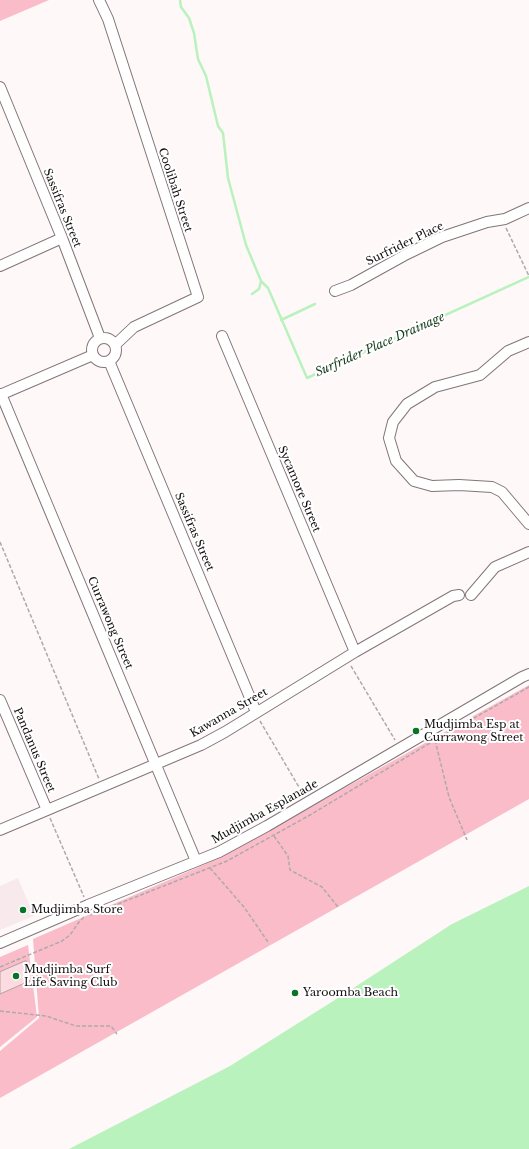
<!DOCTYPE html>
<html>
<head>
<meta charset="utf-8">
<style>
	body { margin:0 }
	canvas { display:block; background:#fef8f9 }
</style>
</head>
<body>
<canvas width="529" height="1149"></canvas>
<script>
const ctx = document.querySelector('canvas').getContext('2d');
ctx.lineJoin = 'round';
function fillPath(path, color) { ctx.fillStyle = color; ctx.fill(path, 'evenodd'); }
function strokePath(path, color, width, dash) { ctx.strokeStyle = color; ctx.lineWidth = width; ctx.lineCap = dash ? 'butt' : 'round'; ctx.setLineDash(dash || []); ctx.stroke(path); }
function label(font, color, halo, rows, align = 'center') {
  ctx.font = font + ' "Libre Baskerville",serif'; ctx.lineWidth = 4; ctx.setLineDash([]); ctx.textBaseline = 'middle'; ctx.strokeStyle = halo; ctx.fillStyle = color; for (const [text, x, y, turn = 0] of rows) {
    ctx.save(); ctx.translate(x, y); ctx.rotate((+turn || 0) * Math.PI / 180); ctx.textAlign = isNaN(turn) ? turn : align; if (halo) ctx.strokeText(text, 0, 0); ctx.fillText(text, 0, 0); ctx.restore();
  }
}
const built = new Path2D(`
	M18 878 34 916 0 930V886Z`);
const green = new Path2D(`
	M0 0H49L0 21Z
	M529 685V799L0 1098V1051L39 1018 33 939 217 859Z
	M28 945 37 1017 0 1047V957Z`);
const water = new Path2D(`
	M529 886V1149H69L230 1066 338 998 452 924Z`);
const stream = new Path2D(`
	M180 0 181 7 189 18 194 33 198 59 206 76 218 126 223 133 228 178 246 245 261 281 259 289 252 294
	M261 281 268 288 307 378 529 277
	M281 320 315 304`);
const building = new Path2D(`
	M26 961 34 979 0 994V972Z`);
const path = new Path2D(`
	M506 228 529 276
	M0 542 99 779
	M351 666 395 740
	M260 721 303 794
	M435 740 449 797 467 840
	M50 818 84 897
	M274 836 288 856 290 870 322 887 338 907
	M210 868 244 907 268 942
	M90 915 227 861 310 815 435 740 529 687
	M0 967 62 941 70 935 79 922 84 917
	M0 1011 46 1016 76 1026H111L117 1034`);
const minor = new Path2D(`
	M99 0 108 19 198 297 134 327 115 345
	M0 87 62 238 100 338
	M0 266 62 238
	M335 291 351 285 407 254 442 237 487 222 505 219 529 208
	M222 336 355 652
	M92 350a12 12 0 1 1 24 0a12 12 0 1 1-24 0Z
	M529 342 508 351 480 375 435 387 407 404 393 422 389 438 396 461 414 481 432 486 459 485 492 487 502 492 529 524
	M109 361 256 712
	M1 394 196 861
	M0 395 93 355
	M471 595 495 567 529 552
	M0 700 47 810
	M0 830 201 745 225 732 355 652 453 596 459 595
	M0 943 88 905 219 852 267 826 522 677 529 674`);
const markers = [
	[416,731,4,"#077427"],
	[23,910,4,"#077427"],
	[16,976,4,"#077427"],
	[295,993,4,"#077427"]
];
const streetNames = [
	["Coolibah Street",175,190,72],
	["Sassifras Street",62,208,68],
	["Surfrider Place",405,244,-26],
	["Sycamore Street",299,489,67],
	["Sassifras Street",194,532,67],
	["Currawong Street",110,623,67],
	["Kawanna Street",229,713,-30],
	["Pandanus Street",34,750,67],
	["Mudjimba Esplanade",265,812,-29]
];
const poiNames = [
	["Mudjimba Esp at",424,725],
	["Currawong Street",424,738],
	["Mudjimba Store",31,910],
	["Mudjimba Surf",24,970],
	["Life Saving Club",24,983],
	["Yaroomba Beach",303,993]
];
const waterNames = [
	["Surfrider Place Drainage",380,345,-24]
];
fillPath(built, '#f8eaec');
fillPath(green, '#fabcc9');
fillPath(water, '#b9f2bd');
strokePath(stream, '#b9f2bd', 2.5);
fillPath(building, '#fcdbe1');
strokePath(building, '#b1a2a5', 1);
strokePath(minor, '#837578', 12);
strokePath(path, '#aea9aa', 1.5, [4, 2]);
strokePath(minor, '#fff', 10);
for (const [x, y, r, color] of markers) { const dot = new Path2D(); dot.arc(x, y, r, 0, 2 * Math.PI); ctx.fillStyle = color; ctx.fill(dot); strokePath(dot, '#fff', 1.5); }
label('11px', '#130e0f', '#fff', streetNames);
label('11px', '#130e0f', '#fff', poiNames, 'left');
label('italic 12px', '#133b19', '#fff', waterNames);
</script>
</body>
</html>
